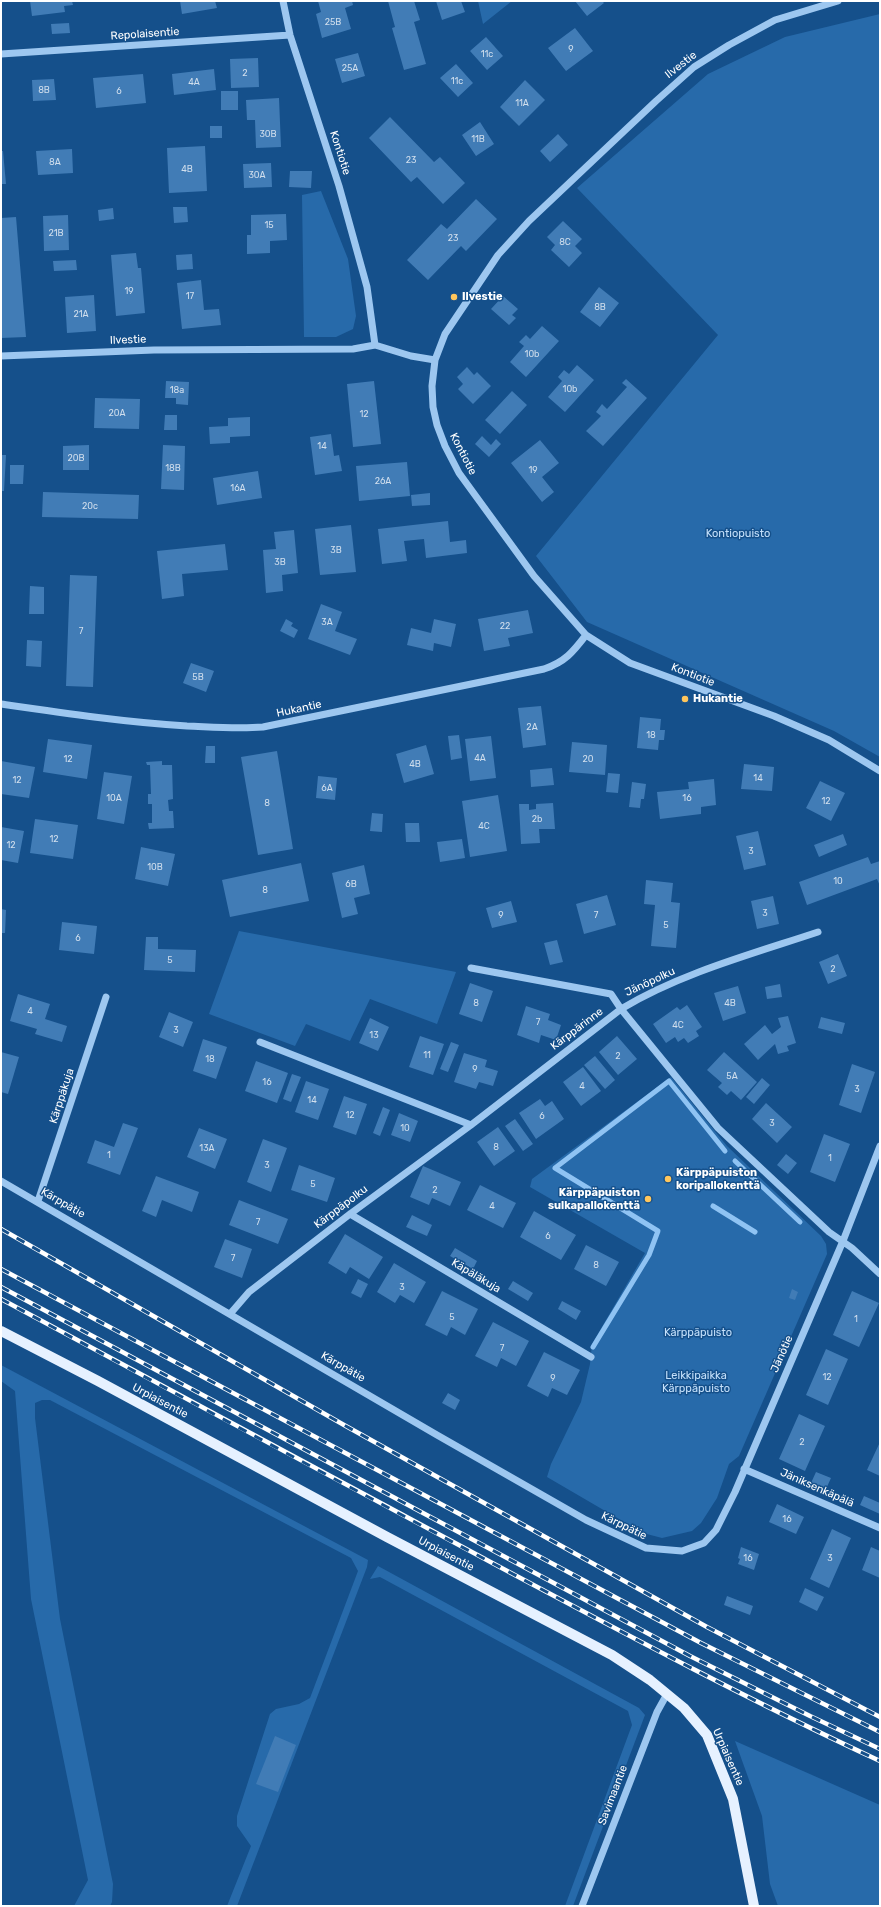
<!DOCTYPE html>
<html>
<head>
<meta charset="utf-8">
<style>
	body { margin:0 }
	#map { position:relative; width:881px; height:1907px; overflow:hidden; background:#15508b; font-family:Rubik,sans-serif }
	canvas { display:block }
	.frame { position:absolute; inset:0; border:2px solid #fff; pointer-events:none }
</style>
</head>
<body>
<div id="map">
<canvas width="881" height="1907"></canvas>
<div class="frame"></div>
</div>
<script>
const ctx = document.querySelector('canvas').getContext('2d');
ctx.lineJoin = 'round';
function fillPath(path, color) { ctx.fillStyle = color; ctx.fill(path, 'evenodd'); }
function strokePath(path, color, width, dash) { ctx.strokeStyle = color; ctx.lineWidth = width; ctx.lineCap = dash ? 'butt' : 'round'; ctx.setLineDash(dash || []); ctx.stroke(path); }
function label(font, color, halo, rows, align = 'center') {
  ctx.font = font + ' Rubik,sans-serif'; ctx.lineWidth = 3; ctx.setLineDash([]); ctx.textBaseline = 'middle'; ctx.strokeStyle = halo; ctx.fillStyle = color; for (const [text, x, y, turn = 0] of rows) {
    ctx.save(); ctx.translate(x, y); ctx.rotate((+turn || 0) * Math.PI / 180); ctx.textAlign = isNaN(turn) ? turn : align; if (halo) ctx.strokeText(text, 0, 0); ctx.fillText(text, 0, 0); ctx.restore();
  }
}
const green = new Path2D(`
	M478 1H512L483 24Z
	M880 14V757L834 731 587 622 536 556 718 335 577 188 708 74 785 37Z
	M321 191 348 259 356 316 353 329 336 337H304L302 195Z
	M239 931 451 971 456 972 437 1024 370 999 350 1041 306 1024 295 1046 209 1014Z
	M671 1077 727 1146 821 1236 826 1244 827 1254 739 1456 729 1464 717 1498 701 1523 692 1531 662 1538 643 1533 547 1477 551 1464 581 1402 590 1364 592 1344 645 1253 530 1187 532 1179Z
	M1 1365 368 1560 367 1567 237 1906H227L251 1846 237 1826V1816L270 1714 276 1709 299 1704 310 1698 358 1571 351 1558 50 1400H42L35 1403V1418L60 1619 113 1884 112 1902 110 1906H74L88 1880 31 1599 15 1391 1 1381Z
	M378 1566 639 1708 645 1715 573 1906H565L632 1725 628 1711 380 1577 370 1579Z
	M735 1741 880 1805V1906H778L770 1884 762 1816Z`);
const stream = new Path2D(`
	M735 1161 800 1222
	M713 1206 755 1232
	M593 1347 649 1255 658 1231 555 1168 669 1081 725 1151`);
const building = new Path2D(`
	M30 1H72L73 5 64 6 65 12 32 16Z
	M180 1H215L217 8 182 14Z
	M318 1H352L353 5 345 8 351 29 322 38 316 14 321 12Z
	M388 1H414L420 20 414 22 426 64 404 70 392 28 395 27Z
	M436 1H461L465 12 442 20Z
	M575 1H602L604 3 587 16Z
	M69 23 70 33 52 34 51 24Z
	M575 28 593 51 566 71 548 48Z
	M486 37 503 56 487 70 470 51Z
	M358 53 365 76 342 83 335 59Z
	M258 58 259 87 231 88 230 59Z
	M456 64 473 83 458 97 440 78Z
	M214 69 216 90 174 95 172 74Z
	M143 74 146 103 96 108 93 78Z
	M54 79 56 100 33 101 32 80Z
	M525 80 545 100 519 126 500 107Z
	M221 91H238V110H221Z
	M279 98 281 147 256 148 255 120H247L246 100Z
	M390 117 434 162 440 157 465 183 443 204 417 177 411 182 369 138Z
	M480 122 494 144 476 156 462 135Z
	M210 126H222V138H210Z
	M558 134 568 145 550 162 540 151Z
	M205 146 207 191 169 193 167 148Z
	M72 149 73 173 38 175 36 151Z
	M1 151H3L6 184H1Z
	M271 163 272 187 244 188 243 164Z
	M290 171H312L311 188 289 187Z
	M476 199 497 219 466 251 461 246 428 280 407 260 441 224 447 229Z
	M173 207H187L188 222 174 223Z
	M113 208 114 219 99 221 98 210Z
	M286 214 287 240 270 241V253L247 254V235H251V215Z
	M68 215 69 250 44 251 43 216Z
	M16 217 26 337 1 338V218Z
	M563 221 582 239 575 246 582 253 569 267 551 250 555 245 547 237Z
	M136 253 138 268H141L145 313 116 316 111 255Z
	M192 254 193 269 177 270 176 255Z
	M76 260 77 270 54 271 53 261Z
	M201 280 204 310 219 309 221 325 182 329 177 283Z
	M599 287 619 303 600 327 580 312Z
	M94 295 96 331 67 333 65 297Z
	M503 296 518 309 512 315 516 318 509 325 491 309Z
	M542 326 559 341 526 377 510 362 524 346 519 342 526 335 530 339Z
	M577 365 594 380 565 412 548 397 562 381 558 377 564 370 569 374Z
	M467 367 474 375 477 372 491 386 473 404 458 389 463 384 457 377Z
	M626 379 647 398 603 446 586 431 601 416 596 412 602 404 607 409 627 387 622 383Z
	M166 381 189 382 188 405 176 404V398H165Z
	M374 381 381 444 353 447 347 384Z
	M512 391 527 405 500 434 485 420Z
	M95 398 140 399 139 429 94 428Z
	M165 415H177V430H164Z
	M250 417V436L230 437V443L210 444 209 427 228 426V418Z
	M331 434 334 456 339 455 342 471 315 475 310 437Z
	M482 436 491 445 496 439 501 444 489 457 475 444Z
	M540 440 559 463 542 477 554 492 542 502 511 463Z
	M89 445V470H63V446Z
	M163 445 185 446 184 490 161 489Z
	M1 455H6L4 491H1Z
	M407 462 410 496 359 501 356 466Z
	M10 465H24L23 484H10Z
	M258 471 262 498 217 505 213 478Z
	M43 492 139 495 138 519 42 517Z
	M430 493V505L412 506 411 495Z
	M448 521 450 542 466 540 467 553 426 558 424 539 404 541 407 561 382 564 378 529Z
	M351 525 356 572 320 575 315 529Z
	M294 530 298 573 282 575 283 591 266 593 263 550 276 549 274 532Z
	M225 544 228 570 182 574 184 596 162 599 157 551Z
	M70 575 97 576 93 687 66 686Z
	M30 586 44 587V614H29Z
	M321 604 342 612 335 631 357 639 350 655 308 639Z
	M528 610 533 633 508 638 510 646 484 651 478 619Z
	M286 619 293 623 291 626 298 630 294 638 280 631Z
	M434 619 456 624 451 647 434 643 433 651 407 645 411 628 431 633Z
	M27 640 42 641 41 667 26 666Z
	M191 663 214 671 206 692 183 683Z
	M541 706 546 745 523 748 518 708Z
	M640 717 661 719 660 730H665L664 740H659L658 750 637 748Z
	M459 735 462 758 451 760 448 736Z
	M491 736 496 778 470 781 465 739Z
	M48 739 92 745 87 779 43 772Z
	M572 742 607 745 605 775 569 772Z
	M426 745 434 774 404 783 396 754Z
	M206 746H215V763H205Z
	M277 751 293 849 258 855 241 757Z
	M1 761 35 767 29 798 1 794Z
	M162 761V765H172L173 799 168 800 169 811H173L174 828 149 829 148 823H152V804H148V794H151L150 765H147L146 762Z
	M744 764 774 767 772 791 741 789Z
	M552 768 554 785 531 787 530 770Z
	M104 772 132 776 124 824 97 819Z
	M608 773 620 774 618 793 606 792Z
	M318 776 337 778 335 800 316 798Z
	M714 779 716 805 701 807V814L660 819 657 792 689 789 688 782Z
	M820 781 845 793 831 821 806 808Z
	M632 782 646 784 644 799H641L640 808 629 807Z
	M498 795 507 851 470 857 462 801Z
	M553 803 555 829H539L540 843 521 844 519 804H529V810L536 809V804Z
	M372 813 383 814 382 832 370 831Z
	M35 819 78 825 73 859 30 853Z
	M405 823H419L420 842H406Z
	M1 827 24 831 18 863 1 860Z
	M758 831 766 865 744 870 736 836Z
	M843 834 847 845 819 857 814 845Z
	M462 839 465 858 440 862 437 842Z
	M141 847 175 854 168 886 135 879Z
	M868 857 871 864 880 861V886L877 879 807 905 799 882Z
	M301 863 309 901 230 917 222 880Z
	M364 865 370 894 354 898 358 914 342 918 332 873Z
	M646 880 673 883 671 902 680 903 676 948 651 946 655 905 644 904Z
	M607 895 616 925 584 934 576 904Z
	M773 896 779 924 757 929 751 901Z
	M511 901 517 922 492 928 486 908Z
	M1 909 6 910 5 933H1Z
	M62 922 97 926 94 954 59 950Z
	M146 937H158V949L196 950 195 972 144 970Z
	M557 940 563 962 550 965 544 943Z
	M838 954 847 976 828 984 819 962Z
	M470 983 493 991 482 1022 459 1014Z
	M780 984 782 997 767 999 765 987Z
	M738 986 746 1013 723 1021 714 993Z
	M18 994 50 1004 45 1019 67 1026 62 1042 35 1034 37 1029 10 1021Z
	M687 1005 702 1027 696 1031 699 1036 688 1043 684 1038 678 1042 675 1037 666 1043 653 1024 677 1007 680 1010Z
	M526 1006 550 1014 548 1020 561 1025 556 1040 541 1035 539 1043 517 1035Z
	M169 1012 193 1022 183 1047 159 1037Z
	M788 1016 796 1043 787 1046 789 1051 778 1054 775 1044 758 1060 744 1044 765 1025 772 1034 781 1027 778 1018Z
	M821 1017 845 1023 842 1034 818 1028Z
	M370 1018 389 1027 378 1051 359 1043Z
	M420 1036 444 1044 433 1075 409 1067Z
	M617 1036 637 1059 618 1075 599 1052Z
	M203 1039 227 1047 216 1079 193 1071Z
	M451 1042 459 1045 448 1072 440 1069Z
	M1 1052 19 1057 8 1094 1 1092Z
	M724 1052 757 1082 741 1100 731 1091 727 1095 718 1087 722 1083 707 1070Z
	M464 1053 487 1060 485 1067 498 1071 493 1086 479 1082 476 1089 454 1082Z
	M595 1056 615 1080 605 1089 584 1065Z
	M256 1061 288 1073 277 1103 245 1091Z
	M852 1064 875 1072 861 1113 839 1105Z
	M583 1067 601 1091 581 1106 563 1082Z
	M292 1074 301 1077 291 1102 283 1099Z
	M762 1078 770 1085 754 1104 746 1097Z
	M306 1081 329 1089 318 1120 295 1112Z
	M344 1096 367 1104 356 1135 333 1127Z
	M540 1099 545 1106 552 1101 564 1119 536 1139 519 1113Z
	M766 1103 792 1127 777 1143 752 1119Z
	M383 1107 390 1110 380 1136 373 1133Z
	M399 1113 418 1121 410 1142 391 1135Z
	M515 1119 533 1144 523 1151 505 1126Z
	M123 1123 138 1128 120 1175 87 1163 95 1140 114 1147Z
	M498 1127 515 1151 494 1166 477 1142Z
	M199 1128 227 1139 215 1169 187 1157Z
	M824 1134 850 1144 835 1182 810 1172Z
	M263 1139 287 1148 271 1192 247 1182Z
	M786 1154 797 1163 788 1174 777 1165Z
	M299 1165 335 1178 327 1202 291 1190Z
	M423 1166 461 1182 450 1206 432 1198 429 1205 410 1197Z
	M156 1176 199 1192 192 1212 162 1200 156 1217 142 1211Z
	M480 1185 516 1203 503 1228 467 1210Z
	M239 1200 288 1219 278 1244 229 1225Z
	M534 1211 576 1235 561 1260 520 1237Z
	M412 1215 432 1225 427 1236 406 1227Z
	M345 1234 383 1257 369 1279 350 1267 346 1274 328 1263Z
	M225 1239 252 1249 242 1278 214 1267Z
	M586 1245 619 1262 606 1286 574 1269Z
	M455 1248 477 1261 473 1269 450 1256Z
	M394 1263 426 1282 414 1303 400 1295 395 1303 377 1292Z
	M358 1279 368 1284 361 1298 351 1293Z
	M513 1281 533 1293 528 1301 508 1289Z
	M792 1289 798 1292 795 1300 789 1298Z
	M442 1291 478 1309 465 1335 451 1327 447 1336 425 1325Z
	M852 1291 879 1303 859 1347 833 1335Z
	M562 1301 581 1311 576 1320 558 1309Z
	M493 1322 529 1341 516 1366 501 1358 497 1367 475 1356Z
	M826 1349 848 1359 828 1405 806 1395Z
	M544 1352 580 1370 567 1395 552 1388 548 1397 527 1386Z
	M448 1393 460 1400 455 1410 442 1403Z
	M799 1414 825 1426 805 1471 779 1459Z
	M880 1442V1476L867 1470Z
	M816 1472 831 1478 826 1489 811 1483Z
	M864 1496 880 1503V1514L860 1505Z
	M777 1504 804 1517 796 1534 769 1522Z
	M832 1529 851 1538 829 1588 810 1579Z
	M741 1547 759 1554 754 1570 738 1564 740 1559 738 1558Z
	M871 1547 880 1551V1578L862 1570Z
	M805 1588 824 1597 817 1611 799 1602Z
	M727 1596 753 1606 750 1615 724 1605Z
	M275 1736 296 1745 278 1792 256 1784Z`);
const minor = new Path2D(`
	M283 1 290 35 339 186 367 287 375 345 411 356 435 360
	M838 1 775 20 729 45 694 67 656 101 529 221 498 255 445 334 435 360 432 386 433 407 437 425 445 446 459 473 534 576 586 635 630 663 774 716 829 740 880 771
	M1 54 290 35
	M1 356 154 350 353 349 375 345
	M1 704C63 713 124 722 187 726 213 727 237 729 263 727L544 669C565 662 573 652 586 635
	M471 968 611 994 621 1009 718 1128 829 1232 852 1248 880 1274
	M260 1042 471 1125
	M1 1181 437 1435 586 1520 646 1548 682 1551 704 1543 716 1530 735 1492 843 1241 880 1146
	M38 1201 106 997
	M350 1214 591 1357
	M230 1314 249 1292 350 1214 471 1125 621 1009C681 973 752 954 818 932
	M744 1469 880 1528
	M582 1906 657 1712 667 1694`);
const major = new Path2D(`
	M1 1331 98 1381 387 1537 612 1655 650 1680 684 1708 707 1735 733 1799 754 1906`);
const rail = new Path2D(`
	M1 1229 344 1425 707 1627 880 1717
	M1 1269 701 1643 880 1732
	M1 1287 690 1656 810 1716 880 1749
	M1 1299C171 1391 341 1483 511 1573 633 1638 755 1703 880 1761`);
const markers = [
	[454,297,4,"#ffc65c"],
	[685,699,4,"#ffc65c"],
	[668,1179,4,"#ffc65c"],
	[648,1199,4,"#ffc65c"]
];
const numberNames = [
	["25B",333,22],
	["9",571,49],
	["11c",487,54],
	["25A",350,68],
	["2",245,73],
	["11c",457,81],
	["4A",194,82],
	["8B",44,90],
	["6",119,91],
	["11A",522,103],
	["30B",268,134],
	["11B",478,139],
	["23",411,160],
	["8A",55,162],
	["4B",187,169],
	["30A",257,175],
	["15",269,225],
	["21B",56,233],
	["23",453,238],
	["8C",565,242],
	["19",129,291],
	["17",190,296],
	["8B",600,307],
	["21A",81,314],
	["10b",532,354],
	["10b",570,389],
	["18a",177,390],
	["20A",117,413],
	["12",364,414],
	["14",322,446],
	["20B",76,458],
	["18B",173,468],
	["19",533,470],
	["26A",383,481],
	["16A",238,488],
	["20c",90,506],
	["3B",336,550],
	["3B",280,562],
	["3A",327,622],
	["22",505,626],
	["7",81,631],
	["5B",198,677],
	["2A",532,727],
	["18",651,735],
	["4A",480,758],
	["12",68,759],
	["20",588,759],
	["4B",415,764],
	["14",758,778],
	["12",17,780],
	["6A",327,788],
	["10A",114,798],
	["16",687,798],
	["12",826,801],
	["8",267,803],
	["2b",537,819],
	["4C",484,826],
	["12",54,839],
	["12",11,845],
	["3",751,851],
	["10B",155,867],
	["10",838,881],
	["6B",351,884],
	["8",265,890],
	["3",765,913],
	["9",501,915],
	["7",596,915],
	["5",666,925],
	["6",78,938],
	["5",170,960],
	["2",833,969],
	["8",476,1003],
	["4B",730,1003],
	["4",30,1011],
	["7",538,1022],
	["4C",678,1025],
	["3",176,1030],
	["13",374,1035],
	["11",427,1055],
	["2",618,1056],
	["18",210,1059],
	["9",475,1069],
	["5A",732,1076],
	["16",267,1082],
	["4",582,1086],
	["3",857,1089],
	["14",312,1100],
	["12",350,1115],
	["6",542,1116],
	["3",772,1123],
	["10",405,1128],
	["8",496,1147],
	["13A",207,1148],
	["1",109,1155],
	["1",830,1158],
	["3",267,1165],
	["5",313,1184],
	["2",435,1190],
	["4",492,1206],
	["7",258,1222],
	["6",548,1236],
	["7",233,1258],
	["8",596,1265],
	["3",402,1287],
	["5",452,1317],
	["1",856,1319],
	["7",502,1348],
	["12",827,1377],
	["9",553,1378],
	["2",802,1442],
	["16",787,1519],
	["16",748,1558],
	["3",830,1558]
];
const streetNames = [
	["Repolaisentie",145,34,-4],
	["Ilvestie",681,65,-38],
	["Kontiotie",340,153,72],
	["Ilvestie",128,340,-2],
	["Kontiotie",463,454,63],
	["Kontiotie",693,675,21],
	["Hukantie",299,709,-12],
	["Jänöpolku",650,982,-25],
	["Kärppärinne",577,1029,-37],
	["Kärppäkuja",62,1096,-72],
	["Kärppätie",63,1203,30],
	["Kärppäpolku",341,1207,-37],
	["Käpäläkuja",476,1276,31],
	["Jänötie",782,1354,-66],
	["Kärppätie",343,1367,30],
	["Urpiaisentie",160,1401,28],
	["Jäniksenkäpälä",817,1488,24],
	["Kärppätie",624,1526,26],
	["Urpiaisentie",446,1554,28],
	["Urpiaisentie",728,1757,66],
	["Savimaantie",613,1795,-69]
];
const poiNames = [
	["Ilvestie",462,297],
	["Hukantie",693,699],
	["Kärppäpuiston",676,1173],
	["koripallokenttä",676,1186],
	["Kärppäpuiston",640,1193,"right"],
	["sulkapallokenttä",640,1206,"right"]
];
const parkNames = [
	["Kontiopuisto",738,534],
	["Kärppäpuisto",698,1333],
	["Leikkipaikka",696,1376],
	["Kärppäpuisto",696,1389]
];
fillPath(green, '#276aaa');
strokePath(stream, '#8fc3f3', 5);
fillPath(building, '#417cb6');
strokePath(minor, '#9dc7f0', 7);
strokePath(major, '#e6f1ff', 10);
strokePath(rail, '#fff', 4.5);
strokePath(rail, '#15508b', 3, [9]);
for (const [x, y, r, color] of markers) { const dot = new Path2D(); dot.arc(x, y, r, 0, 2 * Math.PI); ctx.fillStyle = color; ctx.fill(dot); strokePath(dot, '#15508b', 1.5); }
label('9px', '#d0deed', null, numberNames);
label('11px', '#fff', '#15508b', streetNames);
label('bold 11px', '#fff', '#15508b', poiNames, 'left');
label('11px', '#c4e0fb', '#15508b', parkNames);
</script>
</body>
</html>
